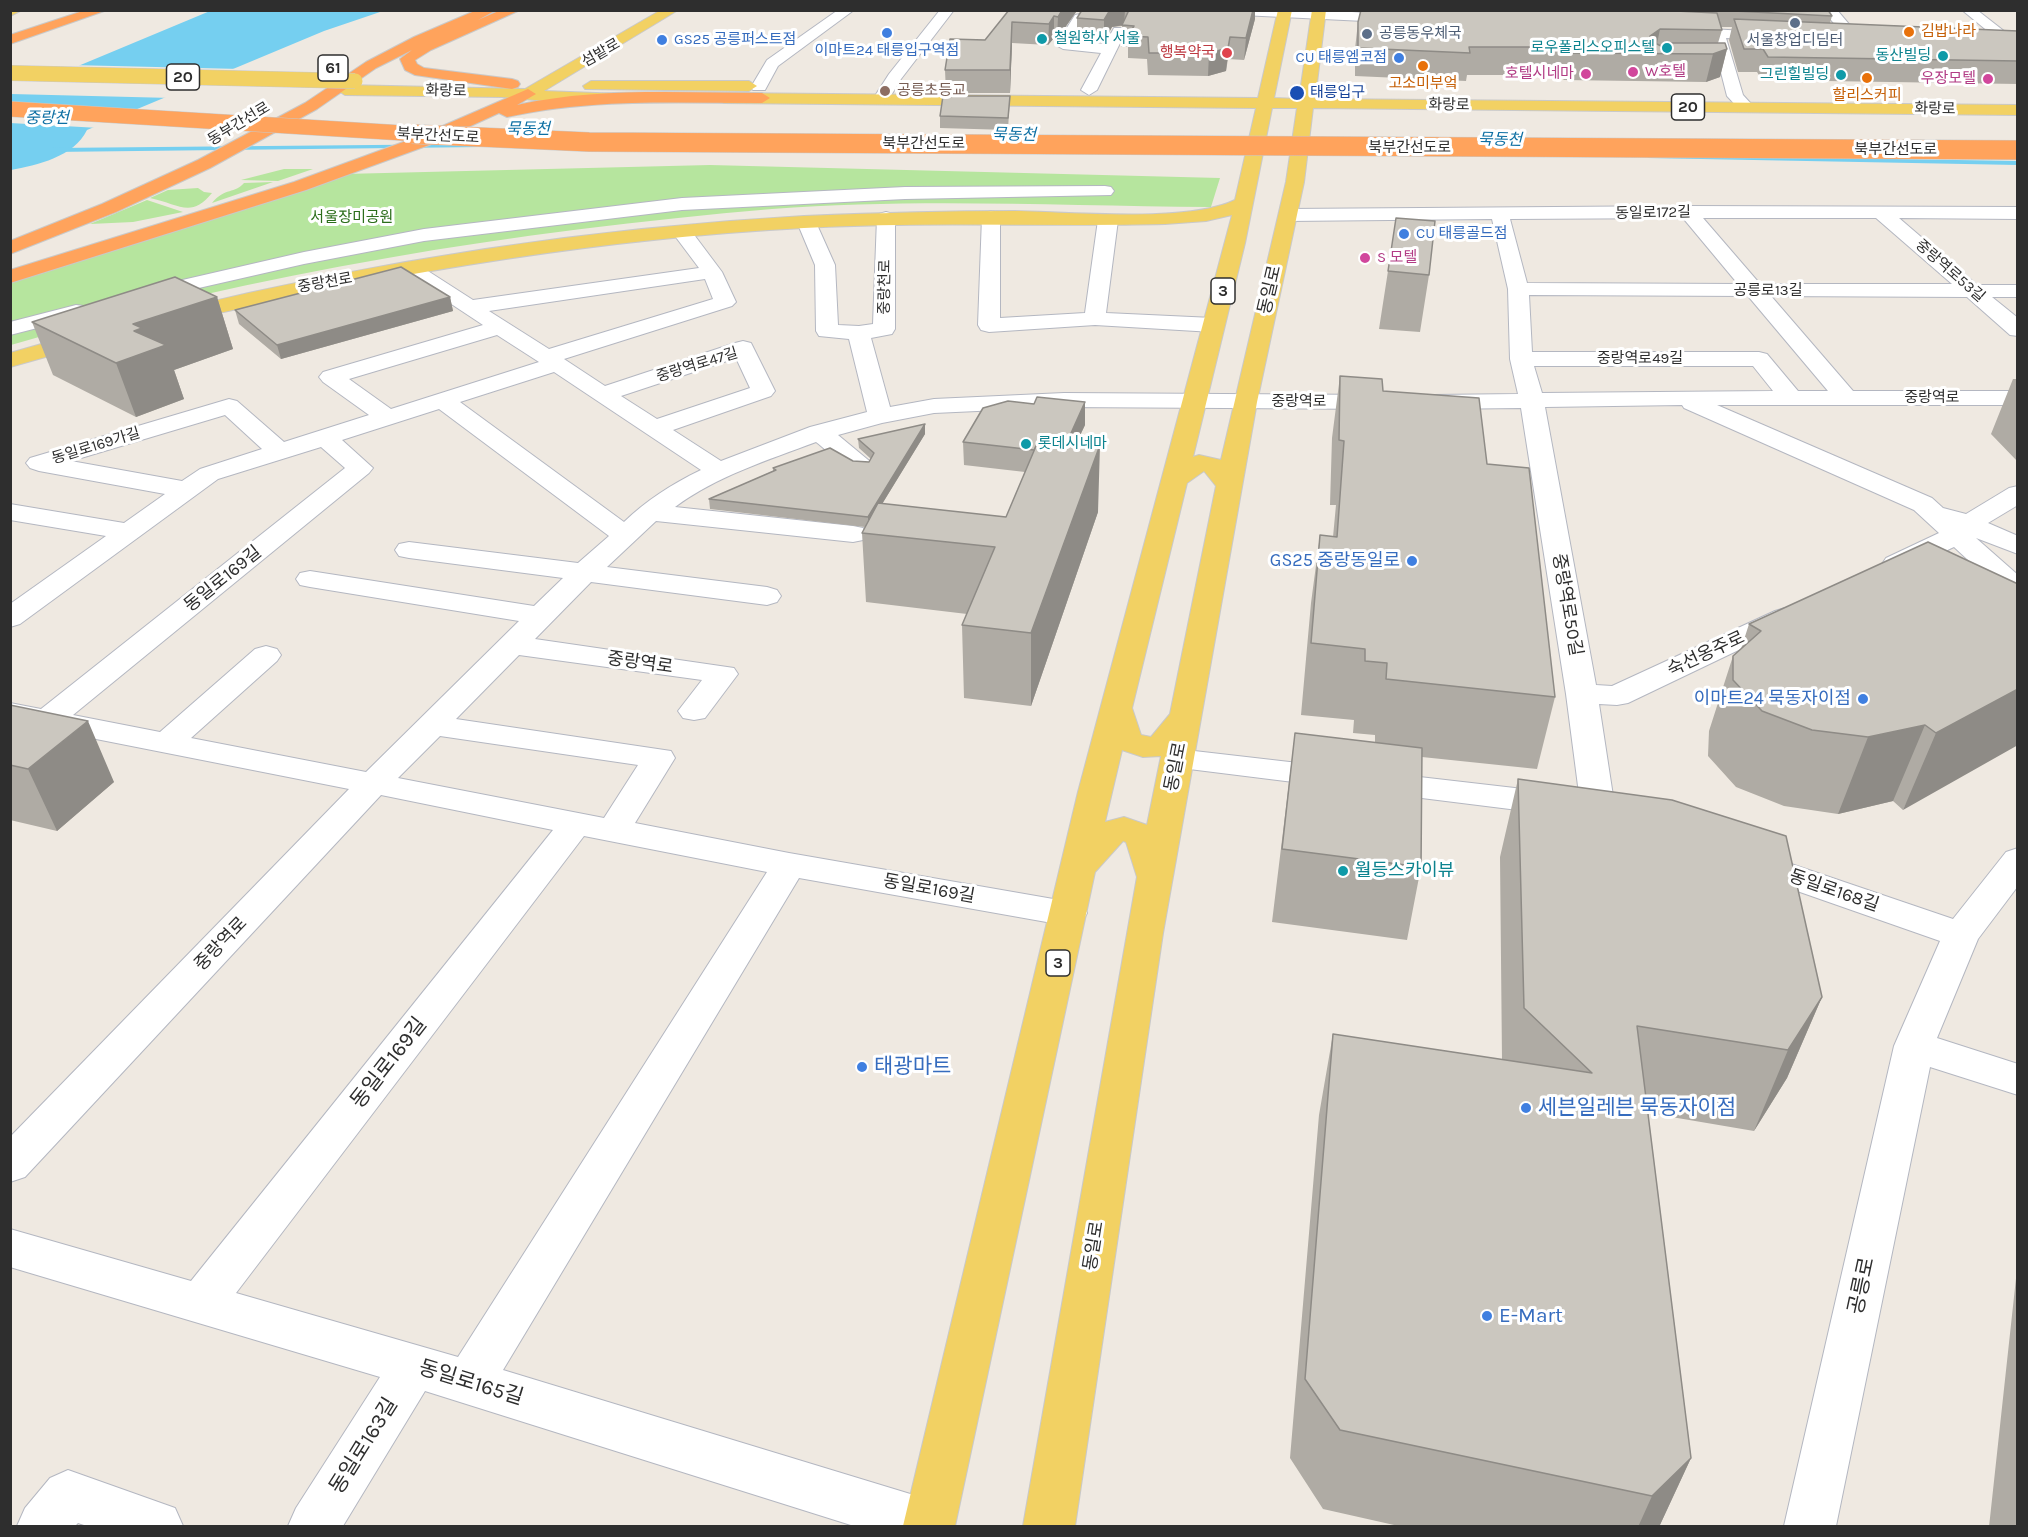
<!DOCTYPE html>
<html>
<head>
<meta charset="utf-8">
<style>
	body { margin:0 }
	#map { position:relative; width:2028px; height:1537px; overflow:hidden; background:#efe9e1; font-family:Karla,sans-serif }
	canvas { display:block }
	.frame { position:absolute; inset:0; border:12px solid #2e2e2e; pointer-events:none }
</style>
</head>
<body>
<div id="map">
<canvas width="2028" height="1537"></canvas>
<div class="frame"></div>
</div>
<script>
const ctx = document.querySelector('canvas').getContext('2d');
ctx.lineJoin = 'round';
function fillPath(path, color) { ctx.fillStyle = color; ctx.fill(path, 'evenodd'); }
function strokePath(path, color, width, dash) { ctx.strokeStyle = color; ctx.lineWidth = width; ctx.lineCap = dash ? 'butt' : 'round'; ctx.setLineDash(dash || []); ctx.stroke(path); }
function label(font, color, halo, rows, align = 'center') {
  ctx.font = font + ' Karla,"Noto Sans KR",sans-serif'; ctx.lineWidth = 6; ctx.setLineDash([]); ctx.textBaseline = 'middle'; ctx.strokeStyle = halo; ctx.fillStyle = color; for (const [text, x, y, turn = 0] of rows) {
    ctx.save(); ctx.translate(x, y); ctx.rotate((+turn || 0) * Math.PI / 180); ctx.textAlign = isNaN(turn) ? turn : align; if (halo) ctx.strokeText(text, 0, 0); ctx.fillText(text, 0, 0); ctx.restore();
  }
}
const green = new Path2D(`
	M710 165 1220 178 1211 207C1066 206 916 198 772 209 515 231 258 272 11 345V281L344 174Z
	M284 169H313L278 181 241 180Z
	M273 182 212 203C225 187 235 194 244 183Z
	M198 188 204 192 212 193C191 219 179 204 150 198L168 190Z
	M147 200 183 212 133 222 90 224Z`);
const water = new Path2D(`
	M210 11H383L324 31 87 130C74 157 37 165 11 170V94Z`);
const pier = new Path2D(`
	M71 65 241 69 172 98 11 94 10 90Z
	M11 104 137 112 99 128 10 123Z`);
const stream = new Path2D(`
	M480 144 482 145V147L51 152 48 150 51 148Z
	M1650 155 2018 161V165L1648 158V156Z`);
const minor = new Path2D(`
	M838 10H854L778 66 765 90H753L751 87 767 60Z
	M940 10H954L901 79 887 102H875L873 99 889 74Z
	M1215 10H1316L1405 15 1412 19 1405 23 1221 14Z
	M1823 10H1837L1859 36 1861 39 1859 42H1849Z
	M1962 10H1977L2018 42V53L2013 52Z
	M1080 14H1120L1127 18 1120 22H1084L1072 41 1105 44 1114 28H1124L1126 31 1097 90 1089 95 1081 90 1101 53 1063 49 1056 45 1075 15Z
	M1675 27 1781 33 1783 36 1781 39 1776 40 1726 38 1743 95 1754 107 1752 110H1740L1727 96 1712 37 1670 34 1668 31 1670 28Z
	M1105 186 1111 187 1114 191 1111 195 905 199 682 210 424 241 304 264 146 300 139 298 136 294 139 290 304 252 424 229 682 198 905 187Z
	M1688 206 2018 207V219L1899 218 1977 285H2018V297H1992L2018 318V336L2010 335 1967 297 1771 296 1853 391H2018V405H1717L1932 498 1943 508 1966 514 2009 488 2018 486V505L1988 523 2018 536V554L1976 538 2018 575V599L2008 597 1954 547C1934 556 1909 575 1886 570L1882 564 1886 558 1939 533 1914 510 1684 408 1682 405 1545 407 1596 685 1612 686 1775 611 1785 608 1795 611 1800 617 1795 623 1628 703 1617 705 1599 704 1615 809 1610 817 1598 820 1586 817 1581 809 1566 694 1521 408 1434 409 1426 407 1422 402 1426 397 1434 395 1518 394 1510 359 1508 289 1492 219 1288 221 1281 219 1279 215 1281 211 1288 209ZM1683 218 1738 284 1527 283 1510 219ZM1703 218H1876L1952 284H1760ZM1529 295 1748 296 1828 391H1798L1767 354 1759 352H1532ZM1534 366H1753L1773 391 1542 393Z
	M991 211 998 213 1000 217V318L1085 313 1098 220 1101 216H1115L1118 220 1106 313 1213 318 1221 320 1224 325 1221 330 1213 332 1095 325 989 332 981 330 978 325 982 217 984 213Z
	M886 212 893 214 895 218V329L892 334 871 338 890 407 934 399 1064 393 1383 395 1391 397 1395 402 1391 407 1383 409 1064 407 934 413 882 423 838 435 873 464 869 469C848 475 832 454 816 442 768 460 717 476 675 507L853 526 863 528 867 534 863 540 853 542 656 521 607 567 767 587 777 590 781 596 777 602 767 605 591 582 535 639 734 668 738 674 705 718 694 720 683 718 678 711 702 680 519 655 456 719 671 751 675 758 635 823 789 853 1082 904 1087 913 1082 922 1069 926 799 878 503 1370 930 1500 948 1507 955 1526H854L425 1391 343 1526H288L296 1508 380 1377 10 1267V1229L191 1281 553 830 381 795 25 1177 10 1182V1137L349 789 10 722V703L41 709 345 468 321 447 218 479 20 624 10 627V604L106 536 10 520V504L124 523 165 494 39 471 30 468 26 463 30 458 229 399 237 401 284 442 369 415 323 382 319 377 323 372 483 325 403 272 400 268 403 264H417L473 300 699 268 672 232 675 228H689L722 272 736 302 732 306 564 359 605 386 735 343 743 341 751 343 775 391 771 396 673 430 721 461 810 427 867 412 849 339 819 336 816 331 815 265 797 222 800 218H814L835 265 838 325 859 326 873 324 877 218 879 214ZM705 279 713 299 549 349 489 311ZM497 335 539 362 391 409 349 379ZM736 358 750 388 657 419 621 396ZM554 372 701 470C672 484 647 500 624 522L460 402ZM439 409 609 536 578 563 409 542 399 544 395 550 399 556 409 558 563 578 534 606 310 571 300 573 296 579 300 585 310 587 519 621 366 772 191 738 277 661 281 655 277 649 266 646 255 649 160 732 73 715 369 473 373 468 342 440ZM225 415 262 449 200 469 182 481 71 461ZM440 736 638 765 604 818 398 778ZM584 836 767 872 458 1357 236 1293Z
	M76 305 84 306 87 311 84 316 10 335V322Z
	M1177 749 1558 793 1570 796 1575 804 1570 812 1558 815 1165 766 1161 759 1165 752Z
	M2018 848V886L1978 939 1937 1038 2018 1064V1095L1930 1067 1836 1526H1784L1894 1046 1940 941 1740 871 1735 863 1740 855 1753 851 1953 919 2006 852Z
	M68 1470 175 1508 183 1526H87L78 1523 75 1526H17L25 1508 50 1478Z`);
const major = new Path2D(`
	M10 10H22L10 16Z
	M661 10H678L544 91 622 94 624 97 622 100 616 102 546 101 502 97 345 95 337 90 345 85 525 89Z
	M1278 10H1292L1274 98 1299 99 1312 10H1326L1315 99 2018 105V115L1313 108 1304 182 1257 402 1163 933 1075 1526H1023L1137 877 1126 842 1123 841 1095 872 955 1526H903L1078 792 1232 215 1206 221 1165 224C1045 227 924 221 804 228 592 239 382 275 175 323L167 322 164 317 167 312C375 261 590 228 804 216 874 213 944 211 1015 211 1069 212 1189 223 1235 200L1256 108 724 103 716 98 724 93 1258 98ZM1272 108H1297L1286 182 1221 460 1199 455 1193 457 1245 243ZM1204 471 1216 486 1170 714 1151 737 1141 735 1132 708 1187 483ZM1122 750 1143 757 1161 756 1147 825 1124 817 1105 822Z
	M591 81H749L757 86 749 91 585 89 583 86Z
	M87 331 95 333 98 338 95 343 10 367V353Z`);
const highway = new Path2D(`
	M86 10H107L10 44V35Z
	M477 10H496L478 20 501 10H520L431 50 415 60 417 64 424 68 512 79 518 81 520 84 518 87 512 89 415 75 405 70 400 59 412 50 376 68 317 109 210 168 116 212 10 254V241L102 204 198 160 305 103 366 62 414 37Z
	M528 89 536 94 517 105C597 87 680 93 762 93L770 98 762 103C676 103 591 98 507 117L499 113 429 145 306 190 10 283V270L294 182 417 137Z`);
const majorBridge = new Path2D(`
	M10 73 355 81`);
const highwayBridgeFar1 = new Path2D(`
	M10 109 436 135`);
const highwayBridge = new Path2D(`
	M412 134 589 142 2018 150`);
const wall = new Path2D(`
	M1009 10H1255V19L1244 60 1228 59 1226 71 1208 76 1148 75 1147 59 1128 58V47H1121L1122 26 1112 27 1104 42 1077 39V18L1081 12H1076L1057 39 1054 38 1048 45 1012 43 1010 93H946L945 70 985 40Z
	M1361 10H1828L1832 16 1830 23 2018 31V84L1762 80 1757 72H1738L1729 40 1732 27H1721L1722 30 1718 43 1727 49 1720 77 1706 82 1564 80 1559 75H1467L1466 81 1355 76V49L1358 22Z
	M1010 96 1008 130 940 128V116Z
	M1388 271 1429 275 1420 332 1379 329Z
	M217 297 233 349 174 370 184 399 136 417 53 375 32 322Z
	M450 297 453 311 281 359 239 324 235 310Z
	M1340 376 1383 391 1487 464 1555 697 1537 769 1422 757 1421 867 1407 940 1272 922 1295 733 1375 743V735L1353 733 1354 720 1301 715 1311 603 1320 535 1333 537 1336 505H1330L1332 438Z
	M2013 379H2018V462L1991 434Z
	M1085 425 1076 443 1098 512 1031 706 964 698 962 625 967 614 866 602 862 533 865 527 710 509 709 499 773 471V468L853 461 869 462 871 459 859 448 858 439 925 434 882 504 1006 517 1025 472 964 465 963 442Z
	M2018 584 1903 810 1893 801 1838 814 1784 806 1736 787 1708 756 1709 731 1733 656 1741 649 1749 624Z
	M10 705 114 782 57 831 10 820Z
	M1518 779 1822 997 1787 1078 1754 1131 1648 1113 1691 1458 1659 1527H1403L1323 1509 1290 1458 1319 1115 1333 1034 1502 1060 1500 857Z
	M2018 1260V1527H1989Z`);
const shadedWall = new Path2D(`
	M1062 10H1076V12L1057 39 1058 17Z
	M1110 10H1125L1124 25 1112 27 1104 42V20Z
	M1253 10H1255V19L1244 60 1246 38Z
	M1054 16V38L1048 45 1049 24Z
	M1012 22V43L1010 93V70Z
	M1660 29 1655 54 1650 36Z
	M1230 37 1226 71 1208 76 1209 53Z
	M1727 49 1720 77 1706 82 1713 54Z
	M217 297 233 349 174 370 184 399 136 417 116 363 134 331 133 324Z
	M450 297 453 311 281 359 277 345Z
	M1085 402V425L1061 476V453Z
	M925 424V434L868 527V517Z
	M1100 445 1098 512 1031 706V633Z
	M2018 689V745L1903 810 1936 733Z
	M88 721 114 782 57 831 28 769Z
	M1925 725 1893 801 1838 814 1868 737Z
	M1822 997 1787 1078 1754 1131 1788 1050Z
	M1691 1458 1659 1527H1638L1652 1496Z`);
const building = new Path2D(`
	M1009 10H1062L1058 17 1054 16 1049 24 1012 22 1010 70H945L950 39 985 40Z
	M1082 10H1110L1104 20 1077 18Z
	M1253 10 1246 38 1230 37 1228 48 1209 53H1149L1148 37 1128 36 1134 26 1122 25 1129 10Z
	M1361 10H1655L1717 13 1722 30 1660 29 1650 36 1655 43 1661 46 1669 43H1725L1727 49 1713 54 1569 53 1565 47H1469L1470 53 1358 48V22Z
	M1714 10H1828L1832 16Z
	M1734 19 2018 31V61L1768 57 1763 49H1744Z
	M943 96H1010L1008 118 940 116Z
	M1396 218 1435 221 1429 275 1388 271Z
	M401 267 450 297 277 345 235 310Z
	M175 277 217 297 133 324 142 328 134 331 166 345 116 363 32 322Z
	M1340 376 1382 379 1383 391 1479 398 1487 464 1529 468 1555 697 1386 679 1387 663 1365 661V649L1311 643 1320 535 1337 537 1344 441 1339 440Z
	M1037 397 1085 402 1067 442 1039 439 1034 450 963 442 983 408 1008 401 1034 404Z
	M925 424 868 517 709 499 776 470 773 468 830 448 853 461 869 462 874 453 858 439Z
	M1039 439 1100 445 1031 633 962 625 995 547 862 533 878 503 1006 517Z
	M1928 542 2018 584V689L1936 733 1925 725 1868 737 1812 730 1762 711 1733 680V656L1761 631 1749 624Z
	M10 705 88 721 28 769 10 765Z
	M1295 733 1422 748 1421 867 1282 849Z
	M1518 779 1672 800 1786 836 1822 997 1788 1050 1637 1026 1691 1458 1652 1496 1340 1430 1305 1379 1333 1034 1592 1073 1524 1008Z`);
const markers = [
	[1795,23,6,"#5c6f8a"],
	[1909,32,6,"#e8710a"],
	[887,33,6,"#3f7fe0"],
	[1367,34,6,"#5c6f8a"],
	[1042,39,6,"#0f9aa8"],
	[662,40,6,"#3f7fe0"],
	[1667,48,6,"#0f9aa8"],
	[1227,53,6,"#e0444e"],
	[1943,56,6,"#0f9aa8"],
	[1399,58,6,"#3f7fe0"],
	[1423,66,6,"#e8710a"],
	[1633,72,6,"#d1479c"],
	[1586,74,6,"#d1479c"],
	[1841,75,6,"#0f9aa8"],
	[1867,78,6,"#e8710a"],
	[1988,79,6,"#d1479c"],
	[885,91,6,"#8d6e63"],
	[1297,93,8,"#1a4fb4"],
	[1404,234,6,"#3f7fe0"],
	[1365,258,6,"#d1479c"],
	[1026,444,6,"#0f9aa8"],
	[1412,561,6,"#3f7fe0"],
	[1863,699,6,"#3f7fe0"],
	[1343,871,6,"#0f9aa8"],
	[862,1067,6,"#3f7fe0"],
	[1526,1108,6,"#3f7fe0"],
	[1487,1316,6,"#3f7fe0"]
];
const farFoodnames = [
	["김밥나라",1921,32,"left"],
	["고소미부엌",1423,84],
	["할리스커피",1867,96]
];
const farServicenames = [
	["공릉동우체국",1379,34],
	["서울창업디딤터",1795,41,"center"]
];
const farCulturenames = [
	["철원학사 서울",1054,39,"left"],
	["로우폴리스오피스텔",1655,48],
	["동산빌딩",1931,56],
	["그린힐빌딩",1829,75],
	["롯데시네마",1038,444,"left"]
];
const farShopnames = [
	["GS25 공릉퍼스트점",674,40],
	["이마트24 태릉입구역점",887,51,"center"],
	["CU 태릉엠코점",1387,58,"right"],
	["CU 태릉골드점",1416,234]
];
const farStreetnames = [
	["섬밭로",601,53,-30],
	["화랑로",446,91,1],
	["화랑로",1449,105,1],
	["화랑로",1935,109,1],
	["동부간선로",239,124,-31],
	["북부간선도로",438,136,3],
	["북부간선도로",924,144],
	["북부간선도로",1410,148],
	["북부간선도로",1896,150],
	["동일로172길",1653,213,-1],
	["중랑역로53길",1950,271,41],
	["중랑천로",325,283,-10],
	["중랑천로",885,287,-89],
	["공릉로13길",1768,291],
	["중랑역로49길",1640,359],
	["중랑역로47길",697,365,-17],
	["중랑역로",1932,398],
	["중랑역로",1299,402],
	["동일로169가길",96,446,-17]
];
const farHealthnames = [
	["행복약국",1215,53]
];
const farHotelnames = [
	["W호텔",1645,72],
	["호텔시네마",1574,74,"right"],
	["우장모텔",1976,79,"right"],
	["S 모텔",1377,258]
];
const farEducationnames = [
	["공릉초등교",897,91]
];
const farTransitnames = [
	["태릉입구",1310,93]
];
const farParknames = [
	["서울장미공원",352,218]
];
const shields = [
	[333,68,30],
	[183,77,33],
	[1688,107,33],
	[1223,291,24],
	[1058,963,24]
];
const shieldNames = [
	["61",333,68],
	["20",183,77],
	["20",1688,107],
	["3",1223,291],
	["3",1058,963]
];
const farWaternames = [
	["중랑천",47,118],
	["묵동천",528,129],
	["묵동천",1014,135,1],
	["묵동천",1500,140,1]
];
const streetNames = [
	["동일로",1270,290,-77],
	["동일로169길",223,579,-39],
	["중랑역로50길",1567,605,80],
	["숙선옹주로",1706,654,-25],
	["중랑역로",640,663,8],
	["동일로",1176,767,-79],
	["동일로169길",929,889,10],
	["동일로168길",1834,891,19],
	["중랑역로",221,944,-46],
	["동일로",1094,1246,-81]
];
const shopNames = [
	["GS25 중랑동일로",1400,561],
	["이마트24 묵동자이점",1851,699]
];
const cultureNames = [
	["월등스카이뷰",1355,871]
];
const nearStreetnames = [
	["동일로169길",389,1063,-52],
	["공릉로",1862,1286,-78],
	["동일로165길",471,1383,17],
	["동일로163길",364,1446,-58]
];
const nearShopnames = [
	["태광마트",874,1067],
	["세븐일레븐 묵동자이점",1538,1108],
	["E-Mart",1499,1316]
];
fillPath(green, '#b6e59e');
fillPath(water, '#75cff0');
fillPath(pier, '#efe9e1');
fillPath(stream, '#75cff0');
strokePath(minor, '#b4b7c1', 2);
strokePath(major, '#c9c9c9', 2);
strokePath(highway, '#c9c9c9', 2);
fillPath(minor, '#fff');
fillPath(major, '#f2d163');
fillPath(highway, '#ffa35c');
strokePath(majorBridge, '#c9c9c9', 16, []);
strokePath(highwayBridgeFar1, '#c9c9c9', 16, []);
strokePath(highwayBridge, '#c9c9c9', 20, []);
strokePath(majorBridge, '#f2d163', 15);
strokePath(highwayBridgeFar1, '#ffa35c', 15);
strokePath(highwayBridge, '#ffa35c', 19);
fillPath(wall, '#afaba4');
fillPath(shadedWall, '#8e8b86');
fillPath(building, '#cbc7bf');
strokePath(building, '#8e8b86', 1.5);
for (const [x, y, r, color] of markers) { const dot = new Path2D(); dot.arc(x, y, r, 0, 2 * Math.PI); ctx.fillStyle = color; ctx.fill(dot); strokePath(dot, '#fff', 2); }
label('15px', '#c56008', '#fff', farFoodnames);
label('15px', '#4e5e75', '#fff', farServicenames, 'left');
label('15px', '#0d838f', '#fff', farCulturenames, 'right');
label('15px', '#366cbe', '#fff', farShopnames, 'left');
label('15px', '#2e2e2e', '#fff', farStreetnames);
label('15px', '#be3a42', '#fff', farHealthnames, 'right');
label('15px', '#b23c85', '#fff', farHotelnames, 'left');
label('15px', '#785e54', '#fff', farEducationnames, 'left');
label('15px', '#164399', '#fff', farTransitnames, 'left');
label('15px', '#2c6e1b', '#fff', farParknames);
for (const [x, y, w] of shields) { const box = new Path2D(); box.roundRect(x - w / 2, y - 13, w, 26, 4.5); ctx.fillStyle = '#fff'; ctx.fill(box); strokePath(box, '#2e2e2e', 1.5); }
label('bold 16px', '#2e2e2e', null, shieldNames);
label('italic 16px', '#0d6fa3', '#fff', farWaternames);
label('18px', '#2e2e2e', '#fff', streetNames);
label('18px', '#366cbe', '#fff', shopNames, 'right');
label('18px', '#0d838f', '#fff', cultureNames, 'left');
label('21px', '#2e2e2e', '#fff', nearStreetnames);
label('21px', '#366cbe', '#fff', nearShopnames, 'left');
</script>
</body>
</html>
